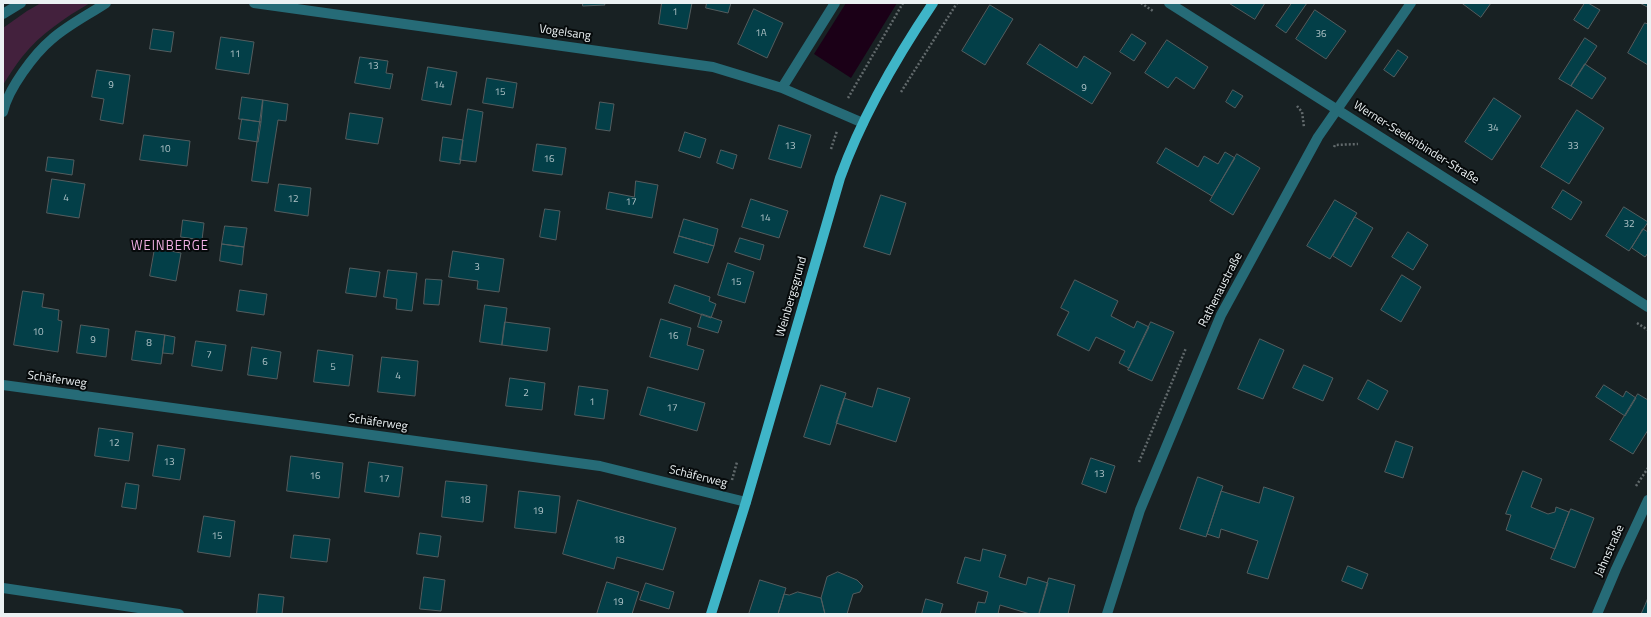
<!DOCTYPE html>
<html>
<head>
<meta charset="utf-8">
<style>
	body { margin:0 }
	#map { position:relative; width:1651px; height:617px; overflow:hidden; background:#182123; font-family:"Titillium Web",sans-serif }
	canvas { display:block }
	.frame { position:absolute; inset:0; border:4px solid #ebf1f3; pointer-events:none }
</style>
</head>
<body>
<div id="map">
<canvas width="1651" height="617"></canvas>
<div class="frame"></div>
</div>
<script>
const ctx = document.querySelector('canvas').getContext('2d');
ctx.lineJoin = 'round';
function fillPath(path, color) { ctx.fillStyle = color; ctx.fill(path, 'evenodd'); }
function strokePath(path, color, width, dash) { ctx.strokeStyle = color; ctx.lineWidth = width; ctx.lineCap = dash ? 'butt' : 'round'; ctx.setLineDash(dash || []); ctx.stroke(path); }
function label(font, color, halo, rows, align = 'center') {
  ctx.font = font + ' "Titillium Web",sans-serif'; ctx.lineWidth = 4; ctx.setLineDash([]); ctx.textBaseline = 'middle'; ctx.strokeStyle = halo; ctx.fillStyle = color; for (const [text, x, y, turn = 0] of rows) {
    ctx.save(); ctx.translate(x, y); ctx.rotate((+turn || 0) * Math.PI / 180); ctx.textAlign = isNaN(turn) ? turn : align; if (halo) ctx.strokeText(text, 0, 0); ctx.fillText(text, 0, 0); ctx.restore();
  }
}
const green = new Path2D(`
	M41 3H90C66 17 40 34 22 57 15 66 9 75 3 85V28L27 11Z`);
const water = new Path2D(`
	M846 3H897L851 78 814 54Z`);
const building = new Path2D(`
	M583 3H604L605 5 583 6Z
	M662 3H692L687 29 659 24Z
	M707 3H731L728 13 706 8Z
	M1229 3H1265L1255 19Z
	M1292 3H1307L1286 33 1276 26Z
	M1462 3H1491L1481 17Z
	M1585 3H1588L1600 10 1588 29 1574 20Z
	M1640 3H1648V7Z
	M990 5 1013 19 985 65 962 51Z
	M754 9 783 23 767 58 738 44Z
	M1315 10 1346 31 1326 59 1296 39Z
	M1645 23 1648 24V65L1628 53Z
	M153 29 174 32 171 52 150 49Z
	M1132 34 1146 43 1134 61 1120 52Z
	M221 37 254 42 249 74 216 69Z
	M1585 38 1597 46 1571 86 1559 79Z
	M1167 40 1208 67 1194 89 1176 77 1168 88 1145 73Z
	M1040 44 1077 68 1084 56 1111 73 1092 104 1027 64Z
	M1398 50 1408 57 1394 77 1384 70Z
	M360 57 388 61 386 73 393 74 390 89 355 83Z
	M1585 64 1606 78 1592 99 1571 86Z
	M428 67 457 72 451 105 422 100Z
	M97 70 130 75 123 124 100 120 104 99 92 97Z
	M487 78 517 83 513 108 483 103Z
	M1233 90 1243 96 1235 108 1226 102Z
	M242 97 263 100 261 122 239 119Z
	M1494 98 1521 116 1492 160 1465 142Z
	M263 100 288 104 286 121 278 120 268 183 252 181Z
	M600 102 614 104 610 131 596 129Z
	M468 109 483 112 476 162 460 160Z
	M1577 110 1604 128 1569 184 1541 167Z
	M350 113 383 118 378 144 346 139Z
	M242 119 261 122 258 142 239 139Z
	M779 125 811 135 801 168 769 159Z
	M685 132 706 139 700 158 679 151Z
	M144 135 190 141 187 166 140 160Z
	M443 137 463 140 460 164 440 161Z
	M537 144 566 148 562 175 533 171Z
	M1166 148 1198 167 1204 156 1218 164 1225 152 1235 158 1212 196 1157 163Z
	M721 150 737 155 733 169 717 163Z
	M1237 154 1260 168 1233 215 1210 201Z
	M48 157 74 160 72 175 46 171Z
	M52 179 85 184 79 218 47 213Z
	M636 181 658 185 652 218 606 209 609 192 634 197Z
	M279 184 311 188 308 216 275 211Z
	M1563 190 1582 202 1571 220 1552 208Z
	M881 195 906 203 890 255 864 247Z
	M751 199 788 211 779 238 742 227Z
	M1335 200 1357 213 1330 259 1307 246Z
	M1624 207 1648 222 1629 251 1606 236Z
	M545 209 560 211 556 240 540 237Z
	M1355 217 1373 228 1351 267 1333 256Z
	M684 219 718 229 714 246 679 236Z
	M183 220 204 223 202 240 181 237Z
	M225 226 247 228 244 247 222 244Z
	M1643 229 1648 232V253L1645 257 1632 248Z
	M1408 232 1428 245 1413 270 1392 257Z
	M679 236 714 246 708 263 674 253Z
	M740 238 764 245 760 260 735 252Z
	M222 244 244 247 242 265 220 261Z
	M155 248 181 253 176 281 150 276Z
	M453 251 504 259 499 292 477 289 478 281 449 277Z
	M728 263 754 272 745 303 718 295Z
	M350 268 380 272 376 297 346 293Z
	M388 270 417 273 412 311 396 309 397 299 384 297Z
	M1402 275 1421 287 1401 322 1381 310Z
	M426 279 442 280 439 305 424 304Z
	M1075 280 1118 301 1111 316 1134 328 1137 321 1149 327 1129 368 1119 363 1125 351 1096 337 1089 351 1057 335 1069 312 1061 308Z
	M675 285 710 297 709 301 716 304 711 318 669 303Z
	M240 290 267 294 264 315 237 311Z
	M23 291 44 294 42 307 59 310 58 320 62 321 58 352 14 345Z
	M485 305 507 308 502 345 480 342Z
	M702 314 722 321 718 333 698 327Z
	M661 319 691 328 687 345 704 350 698 370 650 357Z
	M505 322 550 328 547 351 502 345Z
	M1151 322 1174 332 1152 381 1128 370Z
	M81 325 109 329 106 357 77 353Z
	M136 331 165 335 161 364 132 360Z
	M165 335 175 337 173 354 163 353Z
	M1260 339 1284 350 1263 399 1238 389Z
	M196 341 226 345 222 371 192 366Z
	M252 347 281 352 277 379 248 375Z
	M318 350 353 355 349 386 314 382Z
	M382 357 418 361 415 396 378 392Z
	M1304 365 1333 378 1323 401 1293 388Z
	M510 378 545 383 542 410 506 406Z
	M1368 380 1388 391 1378 410 1358 399Z
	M821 385 846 393 830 445 804 437Z
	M1604 385 1623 397 1626 391 1636 398 1625 416 1596 397Z
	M579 386 608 390 604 419 575 415Z
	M648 387 705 403 697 431 640 415Z
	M878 388 910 398 896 442 836 423 844 398 872 407Z
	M1638 394 1648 400V430L1633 454 1610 440Z
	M99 428 133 433 129 461 95 456Z
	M1396 441 1413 447 1403 478 1385 472Z
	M158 445 185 449 180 480 153 476Z
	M291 456 343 463 339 498 287 491Z
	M1091 458 1115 466 1106 493 1082 484Z
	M369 462 403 467 399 497 365 492Z
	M1523 471 1542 479 1531 507 1548 514 1555 512 1556 507 1569 512 1555 549 1506 530 1511 515 1506 514Z
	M1198 477 1223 486 1206 537 1180 529Z
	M446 481 487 485 483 522 442 517Z
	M126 483 139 485 136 509 122 507Z
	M1264 487 1294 497 1268 579 1247 573 1258 541 1221 529 1219 538 1207 534 1221 491 1259 503Z
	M519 491 560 496 556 533 515 528Z
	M578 500 676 528 663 570 617 557 614 569 563 554Z
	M1571 509 1594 518 1575 568 1551 559Z
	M204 516 235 521 230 557 198 552Z
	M420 533 441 536 438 557 417 554Z
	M294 535 330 539 327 562 291 558Z
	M983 549 1006 555 999 577 1026 585 1028 577 1048 583 1039 614H1030L1000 605 998 614H975L978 602 985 603 988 592 957 583 965 557 980 561Z
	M1348 566 1368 574 1362 589 1342 581Z
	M838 572 857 580 863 586 860 592 853 594 847 614H825L821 598 827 577Z
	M424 577 445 580 441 611 420 609Z
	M1049 578 1075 585 1068 614H1039Z
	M760 580 786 588 778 614H749Z
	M607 582 639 592 632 614H597Z
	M646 583 674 592 669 609 640 600Z
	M798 592 821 598 825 614H778L784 594 789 595Z
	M259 594 284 597 282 614H257Z
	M1648 598V614H1641L1645 605Z
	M926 599 943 604 940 614H922Z`);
const path = new Path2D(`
	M1141 3 1153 11
	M901 92 957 3
	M848 98 903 3
	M1297 106 1302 112 1304 127
	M1334 147 1335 145 1358 144
	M831 149 837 131
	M1637 323 1648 330
	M1139 462 1186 348
	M732 480 737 462
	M1636 486 1648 468`);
const service = new Path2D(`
	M3 112C8 89 34 54 52 39 68 25 88 15 106 3
	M3 588 179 614`);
const minor = new Path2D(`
	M254 3 713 67 782 88 863 123
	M1169 3 1648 307
	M3 14 21 3
	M782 88 835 3
	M3 385 600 466 746 502
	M1107 614 1140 510 1221 315 1318 137 1411 3
	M1597 614 1616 569 1648 500`);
const primary = new Path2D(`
	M711 614 746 502 840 178C862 116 896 58 933 3`);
const numberNames = [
	["1",675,13],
	["1A",761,34],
	["36",1321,35],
	["11",235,55],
	["13",373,67],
	["9",111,86],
	["14",439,86],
	["9",1084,89],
	["15",500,93],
	["34",1493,129],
	["13",790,147],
	["33",1573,147],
	["10",165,150],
	["16",549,160],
	["4",66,199],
	["12",293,200],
	["17",631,203],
	["14",765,219],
	["32",1629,225],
	["3",477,268],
	["15",736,283],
	["10",38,333],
	["16",673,337],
	["9",93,341],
	["8",149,344],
	["7",209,356],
	["6",265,363],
	["5",333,368],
	["4",398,377],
	["2",526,394],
	["1",592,403],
	["17",672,409],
	["12",114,444],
	["13",169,463],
	["13",1099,475],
	["16",315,477],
	["17",384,480],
	["18",465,501],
	["19",538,512],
	["15",217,537],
	["18",619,541],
	["19",618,603]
];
const streetNames = [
	["Vogelsang",565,33,8],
	["Werner-Seelenbinder-Straße",1416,143,32],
	["Rathenaustraße",1221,290,-63],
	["Weinbergsgrund",792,297,-74],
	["Schäferweg",57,380,8],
	["Schäferweg",378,423,8],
	["Schäferweg",698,477,14],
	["Jahnstraße",1610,551,-66]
];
const neighbourhoodNames = [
	["WEINBERGE",170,247]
];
fillPath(green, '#43213d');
fillPath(water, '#1b0017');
fillPath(building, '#033f48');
strokePath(building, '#535d5f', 1);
strokePath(path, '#626a6c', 2.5, [2, 2]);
strokePath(service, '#266b77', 10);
strokePath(minor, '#266b77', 10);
strokePath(primary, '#3fb5c8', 10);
label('10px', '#b1c4c8', null, numberNames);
label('12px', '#ebf1f3', '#060a0b', streetNames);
ctx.letterSpacing = '1px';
label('13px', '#f1b0e4', '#060a0b', neighbourhoodNames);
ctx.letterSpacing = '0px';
</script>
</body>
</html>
